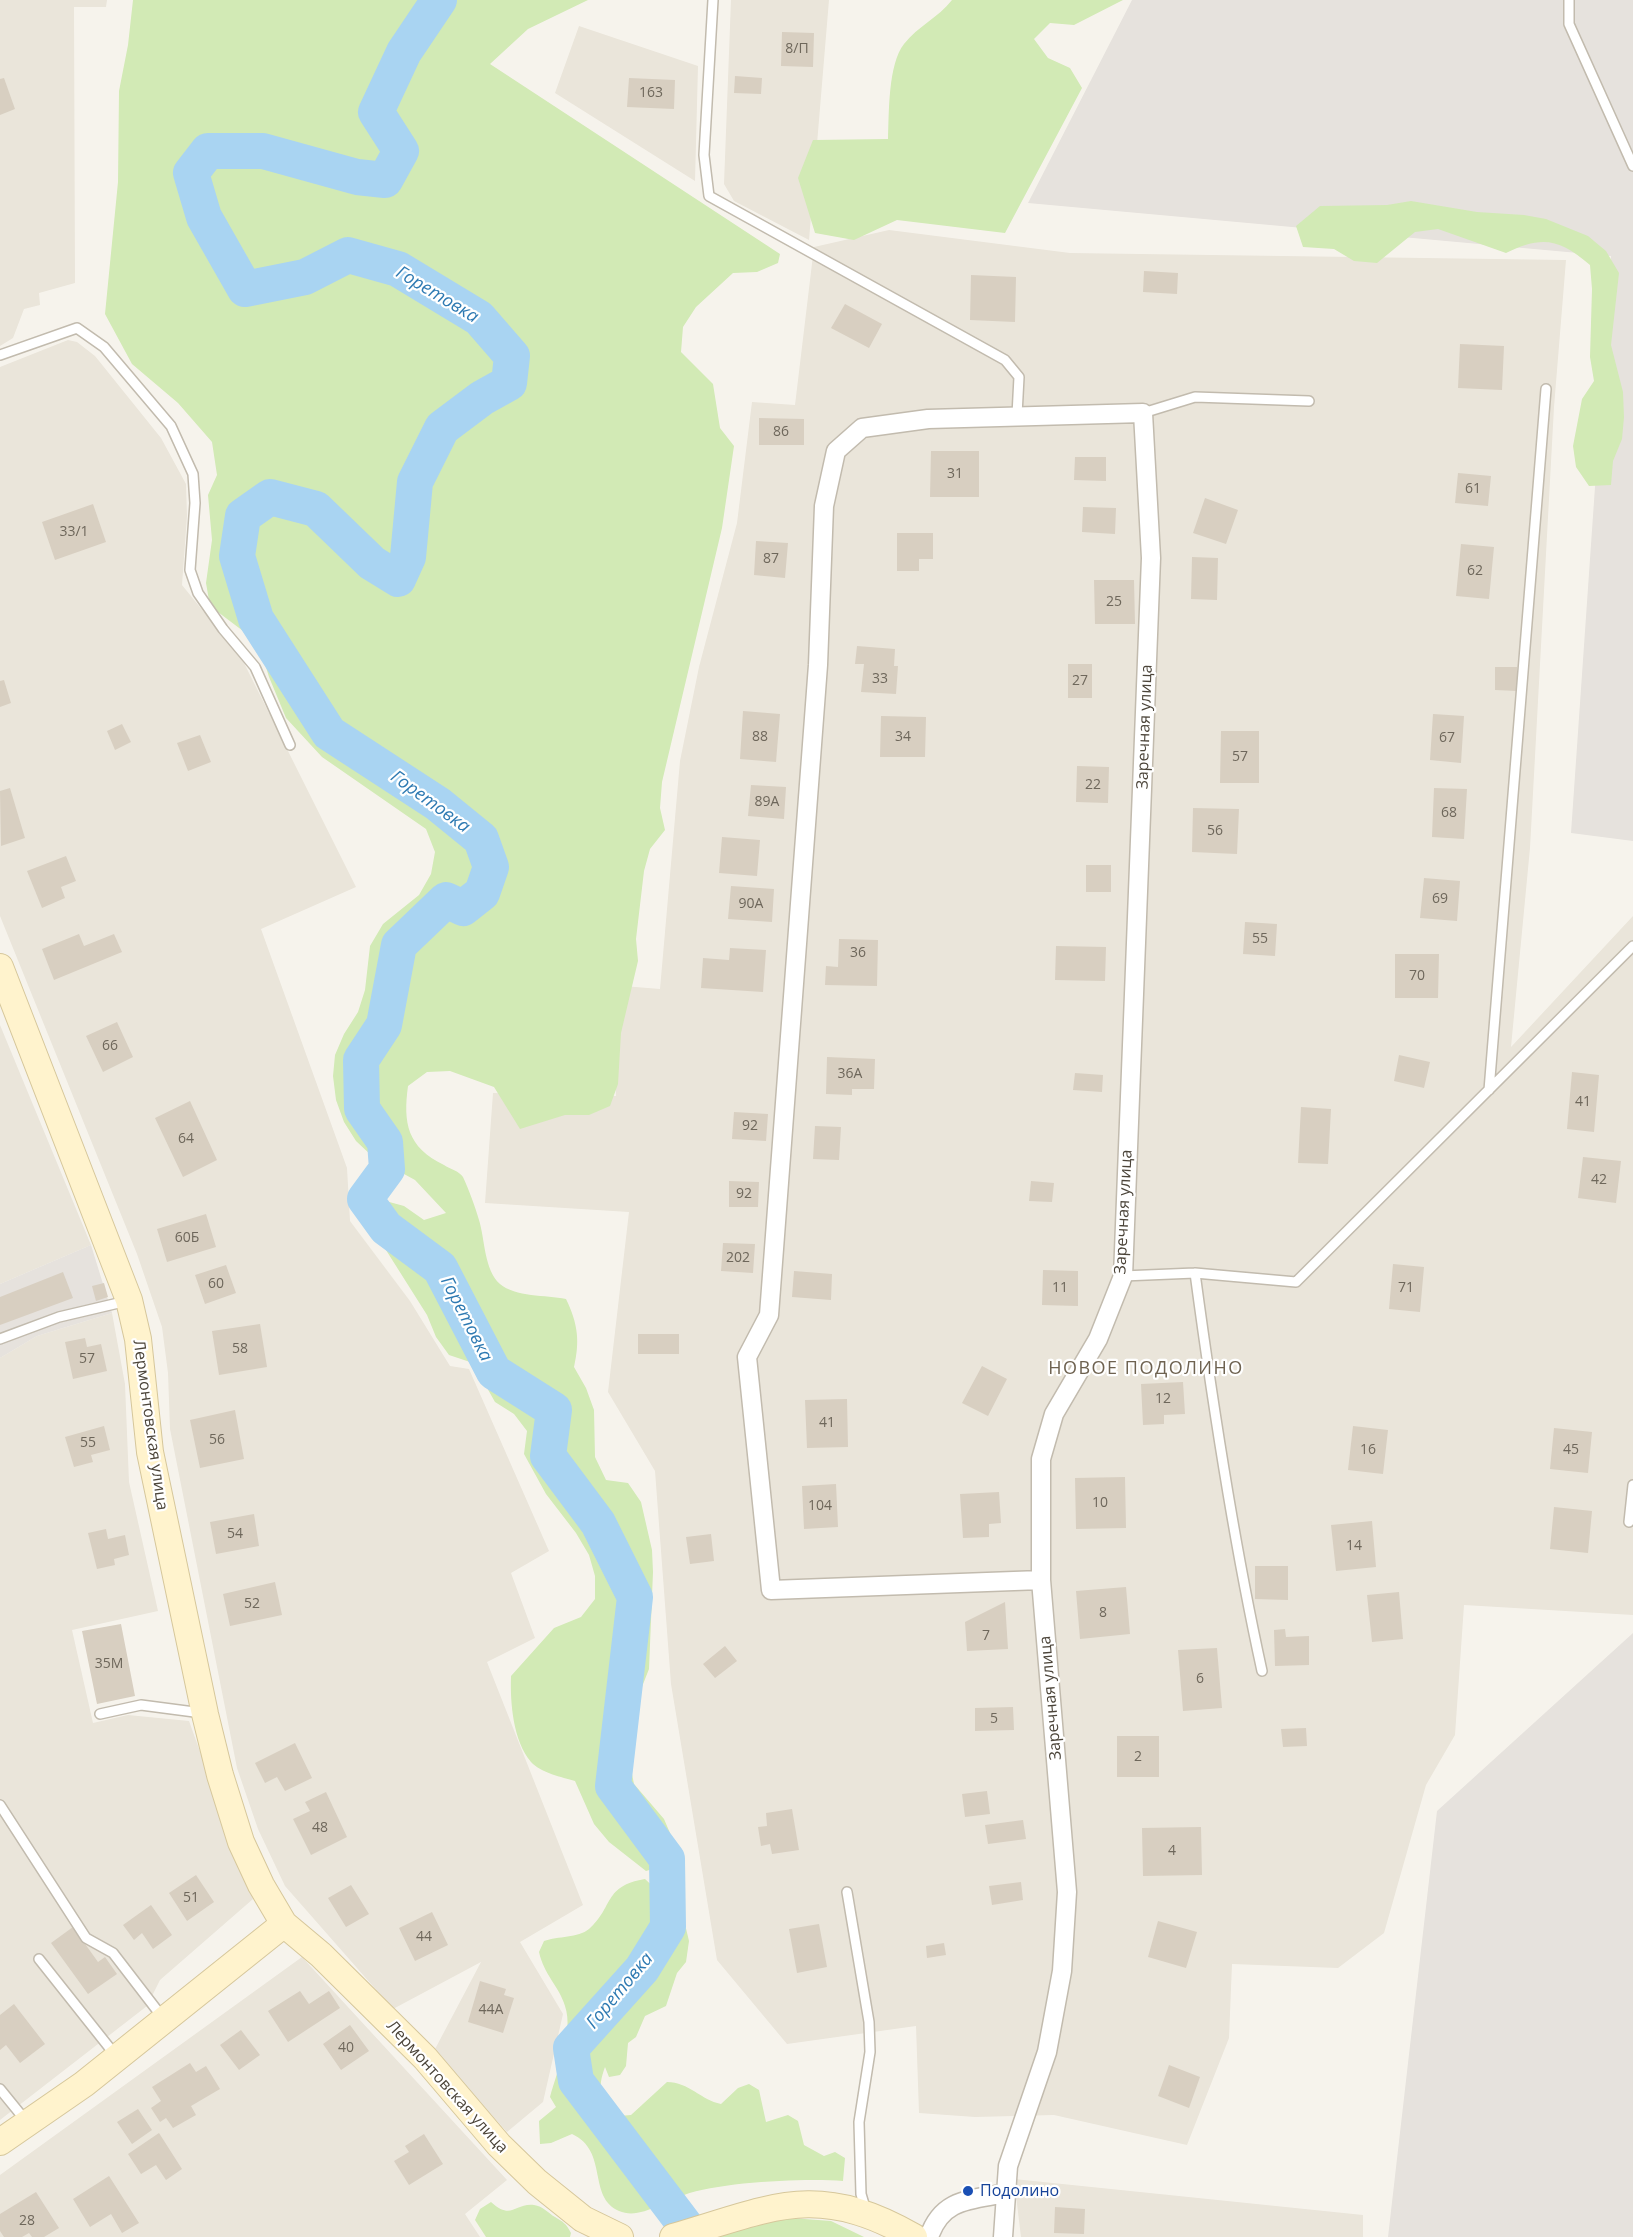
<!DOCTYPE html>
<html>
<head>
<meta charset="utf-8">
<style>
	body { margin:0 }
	canvas { display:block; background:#f6f3ec }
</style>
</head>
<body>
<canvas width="1633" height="2237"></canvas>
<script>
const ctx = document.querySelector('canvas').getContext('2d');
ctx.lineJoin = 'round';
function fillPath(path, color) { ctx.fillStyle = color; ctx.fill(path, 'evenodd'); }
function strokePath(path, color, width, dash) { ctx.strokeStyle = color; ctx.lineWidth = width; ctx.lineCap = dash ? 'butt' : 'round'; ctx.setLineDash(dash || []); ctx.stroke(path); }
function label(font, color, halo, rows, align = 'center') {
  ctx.font = font + ' "Open Sans",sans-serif'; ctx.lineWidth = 4.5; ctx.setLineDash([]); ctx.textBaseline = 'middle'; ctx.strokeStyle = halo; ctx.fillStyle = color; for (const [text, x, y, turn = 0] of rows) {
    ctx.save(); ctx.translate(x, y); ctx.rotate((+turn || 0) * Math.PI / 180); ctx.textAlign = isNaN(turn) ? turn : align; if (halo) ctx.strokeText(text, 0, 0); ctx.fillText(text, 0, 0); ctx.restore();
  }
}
const residential = new Path2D(`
	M0 0H107L106 7H74L75 283 39 293 40 305 24 309 13 338 0 346Z
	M731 0H829L809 240 734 201 724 184Z
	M579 26 698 66 695 181 555 93Z
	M889 230 1070 253 1566 260 1554 407 1530 848 1511 1047 1633 916V1615L1464 1605 1455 1735 1426 1785 1384 1933 1338 1968 1232 1964 1229 2038 1187 2145 1054 2115 975 2117 919 2113 916 2026 787 2044 717 1960 671 1684 655 1471 608 1392 629 1212 485 1203 493 1093 616 1096 614 1045 574 982 660 989 680 761 699 667 737 523 752 402 795 405 814 247Z
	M68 340 77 342 95 356 161 438 186 484 187 516 182 585 242 659 356 887 261 929 347 1168 350 1221 410 1301 450 1366 469 1369 549 1551 511 1573 535 1638 487 1662 583 1905 520 1942 563 2014 543 2102 507 2132 434 2051 481 1962 393 2009 285 1886 258 1829 237 1768 170 1429 168 1373 162 1327 137 1254 0 916V367Z
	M0 1025 91 1245 0 1284Z
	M112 1313 125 1384 129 1482 158 1611 72 1630 93 1723 128 1715 189 1721 253 1899 160 1980 147 2006 0 2120V1358L37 1336Z
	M302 1957 507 2180 465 2214 480 2237H0V2175Z
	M1014 2179 1363 2215V2237H1021Z`);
const industrial = new Path2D(`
	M1132 0H1633V841L1571 833 1611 256 1028 203Z
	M91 1245 112 1313 37 1336 0 1358V1284Z
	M1633 1633V2237H1388L1437 1811Z`);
const green = new Path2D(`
	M133 0H588L528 29 490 64 780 254 778 263 757 272 733 273 696 307 683 327 681 352 713 384 720 428 734 446 722 528 662 782 660 808 665 830 650 849 644 871 636 939 638 961 621 1033 618 1084 610 1106 589 1115H565L520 1129 494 1087 450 1071 427 1072 408 1086C403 1123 407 1147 444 1165 450 1169 459 1171 463 1177 469 1190 475 1206 479 1220 485 1239 484 1270 500 1284 515 1297 546 1295 566 1299 578 1324 580 1341 574 1367L586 1388 594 1410 595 1457 606 1480 628 1483 641 1502 652 1550 653 1572 649 1669 632 1712 629 1759 634 1784 664 1819 673 1840 669 1864 646 1871 609 1842 594 1824 575 1781C562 1777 541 1773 531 1762 513 1741 510 1702 511 1676L554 1628 581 1617 595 1599V1576L589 1555 576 1533 546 1494 524 1454 527 1431 514 1414 495 1402 473 1363 449 1355 436 1337 427 1315 379 1239 371 1219 382 1200 404 1206 424 1220 446 1213 415 1180 373 1157 356 1141 344 1122 336 1100 333 1076 335 1055 344 1034 358 1012 365 990 370 946 383 924 419 895 431 874 435 852 426 829 322 757 286 718 269 677 261 651 247 634 210 606 206 583 212 540 208 495 217 475 212 442 178 403 132 364 105 314 118 182 119 91 128 45Z
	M952 0H1123L1074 25 1050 23 1034 39 1048 58 1070 68 1082 88 1005 233 897 220 854 240 815 233 798 178 813 140 888 139C889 113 888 64 904 44 918 26 938 18 952 0Z
	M1411 201 1477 212 1524 215 1546 219 1588 236 1606 251 1619 273 1611 345 1623 392 1624 417 1622 439 1613 461 1611 485 1589 486 1576 467 1573 446 1582 399 1594 381 1590 357 1592 289 1590 265C1560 239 1542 235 1506 253L1438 229 1415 232 1377 263 1354 261 1334 249 1303 247 1296 226 1320 206 1387 205Z
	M645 1879 678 1910 684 1920 689 1941 686 1962 677 1973 666 2006 645 2016 636 2037 628 2043 626 2066 620 2075 609 2077 605 2067C597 2088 599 2104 619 2116L631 2115 667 2082C689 2082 701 2100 721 2104L738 2088 749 2084 759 2090 766 2122 788 2115 798 2121 804 2145 824 2156 835 2152 845 2158 843 2181C804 2178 720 2182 684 2195 664 2201 640 2220 619 2211 587 2197 609 2151 572 2134L551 2143 540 2144 539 2121 556 2107 550 2097C557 2071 574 2033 565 2006 559 1986 544 1975 539 1952L544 1941C558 1936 578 1938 589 1929 614 1907 603 1886 645 1879Z
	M491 2202C512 2221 514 2203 534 2205 543 2206 548 2213 555 2217 563 2222 566 2223 571 2233L570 2237H486L475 2220 480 2209Z
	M778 2217 831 2221 864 2237H719V2228Z`);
const river = new Path2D(`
	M439 0 404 52 376 112 401 151 385 180 357 177 263 151H208L191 173 204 217 245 289 305 277 348 255 398 269 479 318 512 356 509 383 482 398 442 428 415 482 408 557 398 579 372 563 316 509 270 497 243 516 237 556 256 619 329 733 438 804 481 839 491 867 482 893 463 908 446 900 399 945 384 1025 361 1060 362 1109 385 1142 387 1169 365 1199 386 1228 440 1268 494 1372 554 1410 548 1456 598 1523 635 1597 613 1786 667 1859 668 1927 642 1969 571 2048 576 2081 694 2237`);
const building = new Path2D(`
	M782 32 814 33 813 67 781 66Z
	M735 76 762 78 761 94 734 93Z
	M4 78 15 109 0 115V79Z
	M629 78 675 80 674 109 627 107Z
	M1144 271 1178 273 1177 294 1143 292Z
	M971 275 1016 277 1015 322 970 320Z
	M845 304 882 324 869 348 831 328Z
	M1460 344 1504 346 1502 390 1458 388Z
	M759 418 804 419V445H759Z
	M931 451H979V497H930Z
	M1075 457H1106V481L1074 480Z
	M1458 473 1491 476 1488 506 1455 503Z
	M1205 498 1238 510 1226 544 1193 533Z
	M93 504 106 542 55 560 42 522Z
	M1083 507 1116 508 1115 534 1082 532Z
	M897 533H933V559H919V571H897Z
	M756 541 788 543 785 578 754 575Z
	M1461 544 1494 547 1489 599 1456 596Z
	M1192 557 1218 558 1217 600 1191 599Z
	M1094 580H1134L1135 624H1095Z
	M857 646 895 649 894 666H898L896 694 861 692 864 664H855Z
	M1068 664H1092V698H1068Z
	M1495 667H1517V691L1495 690Z
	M4 680 11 703 0 707V681Z
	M743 711 780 714 776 762 740 759Z
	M1433 714 1464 716 1461 763 1430 760Z
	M881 716 926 717 925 757H880Z
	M122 724 131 742 115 750 107 731Z
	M1221 731H1259V783H1220Z
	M200 735 211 762 188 771 177 743Z
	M1077 766 1109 767 1108 803 1076 802Z
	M751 785 786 787 784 819 748 816Z
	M10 788 25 838 1 846 0 791Z
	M1434 788 1467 789 1464 839 1432 837Z
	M1193 808 1239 809 1237 854 1192 852Z
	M722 837 760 840 757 876 719 873Z
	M66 856 76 881 61 887 65 898 42 908 27 871Z
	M1086 865H1111V892H1086Z
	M1424 878 1460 881 1457 921 1420 918Z
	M731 886 774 889 772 922 728 919Z
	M1245 922 1277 924 1275 956 1243 954Z
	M79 934 84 946 114 934 122 952 54 980 42 949Z
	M839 939 878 940 877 986 825 985 826 966 838 967Z
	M1056 946 1106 947 1105 981 1055 980Z
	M730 948 766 950 763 992 701 988 703 958 729 960Z
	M1395 954H1439L1438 998H1395Z
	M117 1022 133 1057 103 1072 86 1036Z
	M1399 1055 1430 1062 1424 1088 1394 1081Z
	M827 1057 875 1059 874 1089H852V1095L826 1094Z
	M1572 1072 1599 1075 1594 1132 1567 1129Z
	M1075 1073 1103 1075 1102 1092 1073 1090Z
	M190 1101 217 1160 183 1177 155 1118Z
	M1301 1107 1331 1109 1328 1164 1298 1163Z
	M734 1112 768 1114 766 1141 732 1139Z
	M815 1126 841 1127 839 1160 813 1159Z
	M1583 1157 1621 1161 1616 1203 1578 1198Z
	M729 1181 759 1182 758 1207H729Z
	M1031 1181 1054 1183 1052 1202 1029 1201Z
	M206 1214 216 1247 167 1262 157 1229Z
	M723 1243 755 1244 753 1273 721 1271Z
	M1393 1264 1424 1267 1420 1312 1389 1309Z
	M226 1265 236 1293 205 1304 195 1275Z
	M1043 1270 1078 1271V1306L1042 1305Z
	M794 1271 832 1274 831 1300 792 1297Z
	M63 1272 73 1298 0 1325V1297Z
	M104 1283 108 1297 96 1301 92 1286Z
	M260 1324 267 1367 219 1375 212 1331Z
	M638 1334H679V1354H638Z
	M85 1338 87 1347 101 1344 107 1371 73 1379 65 1342Z
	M982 1366 1007 1379 988 1416 962 1403Z
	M1183 1382 1185 1414 1164 1415V1424L1143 1425 1141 1384Z
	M847 1399 848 1447 807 1448 805 1400Z
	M235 1410 244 1459 200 1468 190 1420Z
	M104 1426 110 1450 91 1455 93 1462 74 1467 65 1437Z
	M1353 1426 1388 1430 1383 1474 1348 1470Z
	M1554 1428 1592 1432 1588 1473 1550 1469Z
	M1125 1477 1126 1528 1076 1529 1075 1478Z
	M836 1484 838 1527 804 1529 802 1486Z
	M999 1492 1001 1523 989 1524V1537L963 1538 960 1494Z
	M1554 1507 1592 1511 1588 1553 1550 1549Z
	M254 1514 259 1546 216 1554 210 1522Z
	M1372 1521 1376 1567 1336 1571 1331 1525Z
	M106 1529 108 1539 125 1535 129 1555 114 1559 115 1565 97 1569 88 1533Z
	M711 1534 714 1561 690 1564 686 1537Z
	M1255 1566H1288V1600L1255 1599Z
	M275 1582 282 1615 230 1626 223 1594Z
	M1126 1587 1130 1634 1080 1639 1076 1591Z
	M1399 1592 1403 1639 1372 1642 1367 1595Z
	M1005 1602 1008 1649 967 1651 965 1622Z
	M121 1624 135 1696 97 1704 82 1631Z
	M1285 1629 1286 1637 1309 1636V1665L1275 1666 1274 1630Z
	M725 1646 737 1661 715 1678 703 1664Z
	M1217 1648 1222 1708 1183 1711 1178 1650Z
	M1013 1707 1014 1730 975 1731V1708Z
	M1306 1728 1307 1746 1283 1747 1281 1729Z
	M1117 1736H1159V1777H1117Z
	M295 1743 312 1778 285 1791 277 1777 265 1783 255 1763Z
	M987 1791 990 1814 965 1817 962 1794Z
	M326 1792 347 1837 311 1855 293 1819 310 1811 305 1802Z
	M792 1809 799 1850 772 1854 770 1844 761 1846 758 1827 767 1826 766 1813Z
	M1023 1820 1026 1839 988 1844 985 1825Z
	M1201 1827 1202 1875 1143 1876 1142 1828Z
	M196 1875 214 1902 187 1921 169 1893Z
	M1021 1882 1023 1900 992 1905 989 1886Z
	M351 1885 369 1914 346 1927 328 1898Z
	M151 1905 172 1935 153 1949 142 1933 134 1940 123 1925Z
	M432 1912 448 1945 415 1961 399 1928Z
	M1158 1921 1197 1932 1186 1968 1148 1957Z
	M819 1924 827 1967 797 1973 789 1929Z
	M73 1927 98 1962 105 1957 117 1974 88 1994 51 1943Z
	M944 1943 946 1955 927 1958 926 1946Z
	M480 1981 506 1989 504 1995 514 1998 503 2033 468 2022Z
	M300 1991 309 2004 329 1991 340 2008 288 2042 268 2011Z
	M14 2004 45 2044 20 2063 6 2045 0 2050V2015Z
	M350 2025 369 2051 341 2070 323 2044Z
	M241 2030 260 2055 239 2070 220 2045Z
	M190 2063 196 2072 206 2066 220 2089 191 2106 196 2115 173 2128 166 2118 160 2122 151 2108 161 2101 152 2087Z
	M1169 2065 1200 2077 1189 2108 1158 2096Z
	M138 2109 152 2130 132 2144 117 2122Z
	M159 2133 182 2169 166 2180 156 2165 141 2174 128 2154Z
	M424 2134 443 2164 409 2185 394 2161 409 2152 405 2146Z
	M109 2176 139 2223 122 2233 111 2214 90 2227 73 2199Z
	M36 2192 59 2228 44 2237H32L29 2233 22 2237H4L0 2231V2214Z
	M1055 2207 1085 2209 1084 2234 1054 2233Z`);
const lane = new Path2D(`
	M713 0 704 155 709 196 1005 360 1019 377 1017 415
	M1569 0V24L1633 166
	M0 355 77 328 104 347 171 426 193 474 195 503 190 570 198 593 223 629 255 667 290 745
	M1143 413 1195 397 1309 401
	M1489 1090 1546 389
	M1195 1273C1213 1407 1233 1539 1262 1671
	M1123 1276 1195 1273 1296 1282 1633 946
	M0 1339 59 1317 127 1301
	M1629 1522 1633 1485
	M100 1714 141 1705 202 1713
	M0 1805 86 1938 113 1953 163 2018
	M847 1892 869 2022 870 2052 859 2122 861 2194 866 2211
	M39 1959 116 2056
	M0 2089 26 2121`);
const street = new Path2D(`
	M929 2237C942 2198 971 2200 1006 2193
	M1003 2237 1008 2166 1047 2052 1062 1971 1067 1892 1041 1580V1459L1054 1414 1098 1339 1123 1276 1151 558 1143 413 928 419 862 428 836 451 824 506 818 665 769 1315 747 1357 771 1590 1041 1580`);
const secondary = new Path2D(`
	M0 967 129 1300 138 1339 150 1452 205 1714 220 1775 241 1842 261 1885 284 1924 321 1955 425 2058 499 2145 537 2182 583 2219 620 2237
	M0 2142 84 2084 284 1924
	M673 2237C772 2208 816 2181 914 2237`);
const markers = [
	[968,2191,6,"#1a4fb4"]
];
const numberNames = [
	["8/П",797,49],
	["163",651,93],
	["86",781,432],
	["31",955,474],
	["61",1473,489],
	["33/1",74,532],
	["87",771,559],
	["62",1475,571],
	["25",1114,602],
	["33",880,679],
	["27",1080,681],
	["88",760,737],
	["34",903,737],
	["67",1447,738],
	["57",1240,757],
	["22",1093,785],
	["89А",767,802],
	["68",1449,813],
	["56",1215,831],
	["69",1440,899],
	["90А",751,904],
	["55",1260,939],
	["36",858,953],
	["70",1417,976],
	["66",110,1046],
	["36А",850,1074],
	["41",1583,1102],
	["92",750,1126],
	["64",186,1139],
	["42",1599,1180],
	["92",744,1194],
	["60Б",187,1238],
	["202",738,1258],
	["60",216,1284],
	["11",1060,1288],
	["71",1406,1288],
	["58",240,1349],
	["57",87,1359],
	["12",1163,1399],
	["41",827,1423],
	["56",217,1440],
	["55",88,1443],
	["16",1368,1450],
	["45",1571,1450],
	["10",1100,1503],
	["104",820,1506],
	["54",235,1534],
	["14",1354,1546],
	["52",252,1604],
	["8",1103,1613],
	["7",986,1636],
	["35М",109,1664],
	["6",1200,1679],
	["5",994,1719],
	["2",1138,1757],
	["48",320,1828],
	["4",1172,1851],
	["51",191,1898],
	["44",424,1937],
	["44А",491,2010],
	["40",346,2048],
	["28",27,2221]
];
const streetNames = [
	["Заречная улица",1145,727,-88],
	["Заречная улица",1124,1212,-87],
	["Лермонтовская улица",150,1425,82],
	["Заречная улица",1051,1698,-95],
	["Лермонтовская улица",447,2087,48]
];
const transitNames = [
	["Подолино",980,2191]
];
const waterNames = [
	["Горетовка",437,295,31],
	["Горетовка",430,802,36],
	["Горетовка",466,1319,63],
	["Горетовка",620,1991,-50]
];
const neighbourhoodNames = [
	["НОВОЕ ПОДОЛИНО",1146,1369]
];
fillPath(residential, '#eae5da');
fillPath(industrial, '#e6e2dd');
fillPath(green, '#d2eab5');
strokePath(river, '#a9d4f2', 36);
fillPath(building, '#d8cfc1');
strokePath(lane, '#c2bbae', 12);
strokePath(street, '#c2bbae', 21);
strokePath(secondary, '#d6c79b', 28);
strokePath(lane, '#fff', 9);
strokePath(street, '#fff', 18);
strokePath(secondary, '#fff3cd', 26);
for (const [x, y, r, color] of markers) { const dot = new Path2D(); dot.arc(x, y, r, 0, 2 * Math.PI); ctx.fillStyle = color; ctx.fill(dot); strokePath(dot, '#fff', 2); }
label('14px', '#6e675b', null, numberNames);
label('16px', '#4b4439', '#fff', streetNames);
label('16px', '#164399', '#fff', transitNames, 'left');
label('italic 18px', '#2e7ab2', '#fff', waterNames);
ctx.letterSpacing = '1.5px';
label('18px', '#6e6250', '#fff', neighbourhoodNames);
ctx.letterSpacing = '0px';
</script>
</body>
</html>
